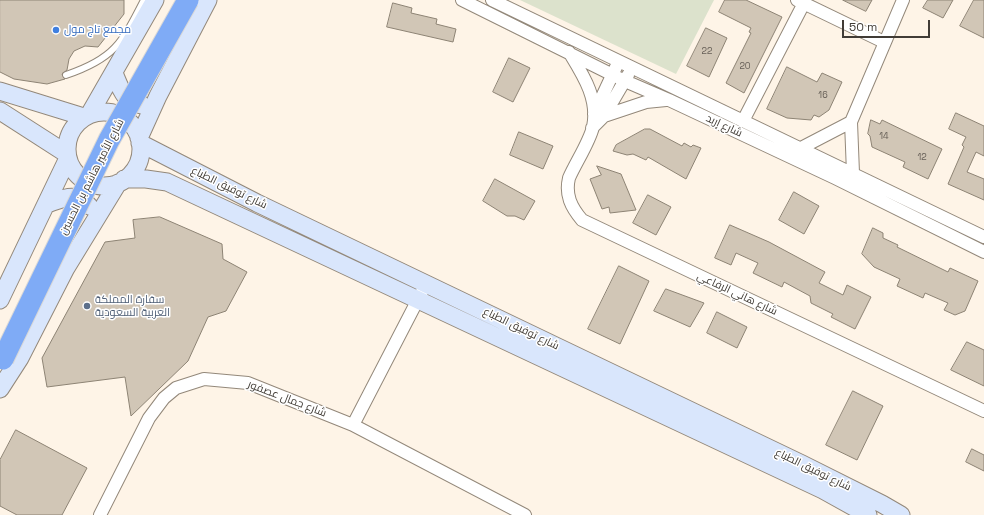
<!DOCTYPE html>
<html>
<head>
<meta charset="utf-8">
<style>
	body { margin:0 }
	#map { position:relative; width:984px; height:515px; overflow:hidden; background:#fef4e7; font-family:"Space Grotesk",sans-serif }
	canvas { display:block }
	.scale { position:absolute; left:842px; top:20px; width:88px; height:18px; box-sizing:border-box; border:2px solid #413c36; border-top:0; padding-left:5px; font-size:12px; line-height:14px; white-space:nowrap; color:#413c36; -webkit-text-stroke:3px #fff; paint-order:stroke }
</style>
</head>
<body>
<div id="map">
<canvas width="984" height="515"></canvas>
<div class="scale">50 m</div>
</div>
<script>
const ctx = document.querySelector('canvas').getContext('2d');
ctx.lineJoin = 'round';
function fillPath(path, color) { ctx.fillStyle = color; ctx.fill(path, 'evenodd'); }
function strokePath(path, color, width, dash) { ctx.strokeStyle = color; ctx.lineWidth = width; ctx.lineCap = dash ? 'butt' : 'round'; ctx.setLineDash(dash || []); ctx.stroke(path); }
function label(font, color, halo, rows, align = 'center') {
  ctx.font = font + ' "Space Grotesk",Cairo,sans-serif'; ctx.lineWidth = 3; ctx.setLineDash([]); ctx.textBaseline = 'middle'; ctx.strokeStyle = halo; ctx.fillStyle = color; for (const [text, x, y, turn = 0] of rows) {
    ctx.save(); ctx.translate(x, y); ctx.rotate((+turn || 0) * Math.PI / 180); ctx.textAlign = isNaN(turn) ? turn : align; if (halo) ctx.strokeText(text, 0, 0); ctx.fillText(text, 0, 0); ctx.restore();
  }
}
const green = new Path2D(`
	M520 0H714L676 74Z`);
const building = new Path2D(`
	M0 0H124V14L98 47 85 46 74 51 69 59 67 70 62 74 65 79 47 84 14 79 0 72Z
	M725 0H746L782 17 744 93 726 83 751 33 749 32 751 28 719 12Z
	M843 0H872L866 11Z
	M928 0H953L943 18 923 8Z
	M974 0H984V38L960 26Z
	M393 3 412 8 411 13 437 19 436 24 456 29 453 42 387 27Z
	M706 28 727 38 709 77 687 66Z
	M509 58 530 68 513 102 493 92Z
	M787 67 817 82 822 73 842 82 829 110 819 117 814 115 811 120 787 118 767 109Z
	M956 113 984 126V156L976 152 967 172 984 179V200L948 184 964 147 962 145 966 137 949 129Z
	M871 120 880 124 882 120 942 149 928 179 903 167 905 162 872 147 870 136 868 134Z
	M645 129H650L682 146 684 143 691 147 693 145 701 148 686 179 648 157 646 160 633 154 627 155 613 151 616 145Z
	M519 132 553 146 543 169 510 155Z
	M597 166 621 174 636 210 610 213 609 207 602 209 590 179 601 175Z
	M495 179 535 201 524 220 515 216H507L483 201Z
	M794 192 819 206 804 234 779 220Z
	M648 195 671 207 656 235 633 223Z
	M160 217 222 244 223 259 247 272 226 311 208 317 188 361 131 416 125 377 47 387 42 358 105 242 135 238 133 220Z
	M730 225 769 242 825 272 819 283 843 295 847 285 871 297 855 329 831 317 833 314 811 303 810 296 784 282 782 287 753 273 758 263 736 253 731 265 715 258Z
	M873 228 883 233V238L898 245 897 247 948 272 950 268 978 281 965 311 955 315 944 310 948 303 925 293 923 298 897 286 900 279 874 267 862 254Z
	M619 266 649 281 620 344 588 329Z
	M666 289 704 303 690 327 654 311Z
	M717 312 747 327 737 348 707 333Z
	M967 342 984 350V386L951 370Z
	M853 391 883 406 857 460 826 445Z
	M16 430 87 468 62 515H17L0 506V460Z
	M972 449 984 455V471L966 462Z`);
const lane = new Path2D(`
	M66 75C114 59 122 43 144 0`);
const street = new Path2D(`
	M462 0 625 81 669 100 835 178 984 252
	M492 0 984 237
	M797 0 884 42
	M569 52C583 75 599 99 593 127 589 143 576 162 569 178 565 195 571 207 582 220L984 411
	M594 114 616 67
	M604 116 646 102 666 100
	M743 121 804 3
	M592 128 604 116 628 75
	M801 148 851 122
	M853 173 851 122 903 0
	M353 425 426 284
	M100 515 149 418 164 398 176 388 204 379 248 383 353 425 525 515`);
const secondary = new Path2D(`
	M114 73C120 87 124 103 142 105
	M0 91 84 117
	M0 111 67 154
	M67 149a37 37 0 1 1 74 0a37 37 0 1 1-74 0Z
	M89 115 155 0
	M139 138 158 96 208 0
	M140 143 257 203 802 464 882 504 901 515
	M124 179H146L167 182 823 490 868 515
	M47 204C62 199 77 191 89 206
	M0 300 68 158
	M0 389 20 358 66 268 118 183`);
const highwayBridge = new Path2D(`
	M3 359 109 140 188 0`);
const markers = [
	[56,30,4,"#3f7fe0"],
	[87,306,4,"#5c6f8a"]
];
const numberNames = [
	["22",707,52],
	["20",745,67],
	["16",823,96],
	["14",884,137],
	["12",922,158]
];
const shopNames = [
	["مجمع تاج مول",64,30]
];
const streetNames = [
	["شارع إربد",724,126,25],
	["شارع الأمير هاشم بن الحسين",92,177,-63],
	["شارع توفيق الطباع",229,188,26],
	["شارع هاني الرفاعي",737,294,25],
	["شارع توفيق الطباع",521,329,26],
	["شارع جمال عصفور",287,399,21],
	["شارع توفيق الطباع",813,470,26]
];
const serviceNames = [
	["سفارة المملكة",95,300],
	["العربية السعودية",95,313]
];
fillPath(green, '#dce2cc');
fillPath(building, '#d1c6b6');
strokePath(building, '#8d8374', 1);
strokePath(lane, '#93887a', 8);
strokePath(street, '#93887a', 14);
strokePath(secondary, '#93887a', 19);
strokePath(lane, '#fff', 6);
strokePath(street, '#fff', 12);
strokePath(secondary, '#d9e6fc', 17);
strokePath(highwayBridge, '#d9d8d7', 23, []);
strokePath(highwayBridge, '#7fabf6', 21);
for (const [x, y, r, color] of markers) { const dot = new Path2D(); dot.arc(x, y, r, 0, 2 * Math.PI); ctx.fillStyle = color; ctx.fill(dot); strokePath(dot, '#fff', 1.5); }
label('9px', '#655e56', null, numberNames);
label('11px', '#366cbe', '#fff', shopNames, 'left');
label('11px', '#413c36', '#fff', streetNames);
label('11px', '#4e5e75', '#fff', serviceNames, 'left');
</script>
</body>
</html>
